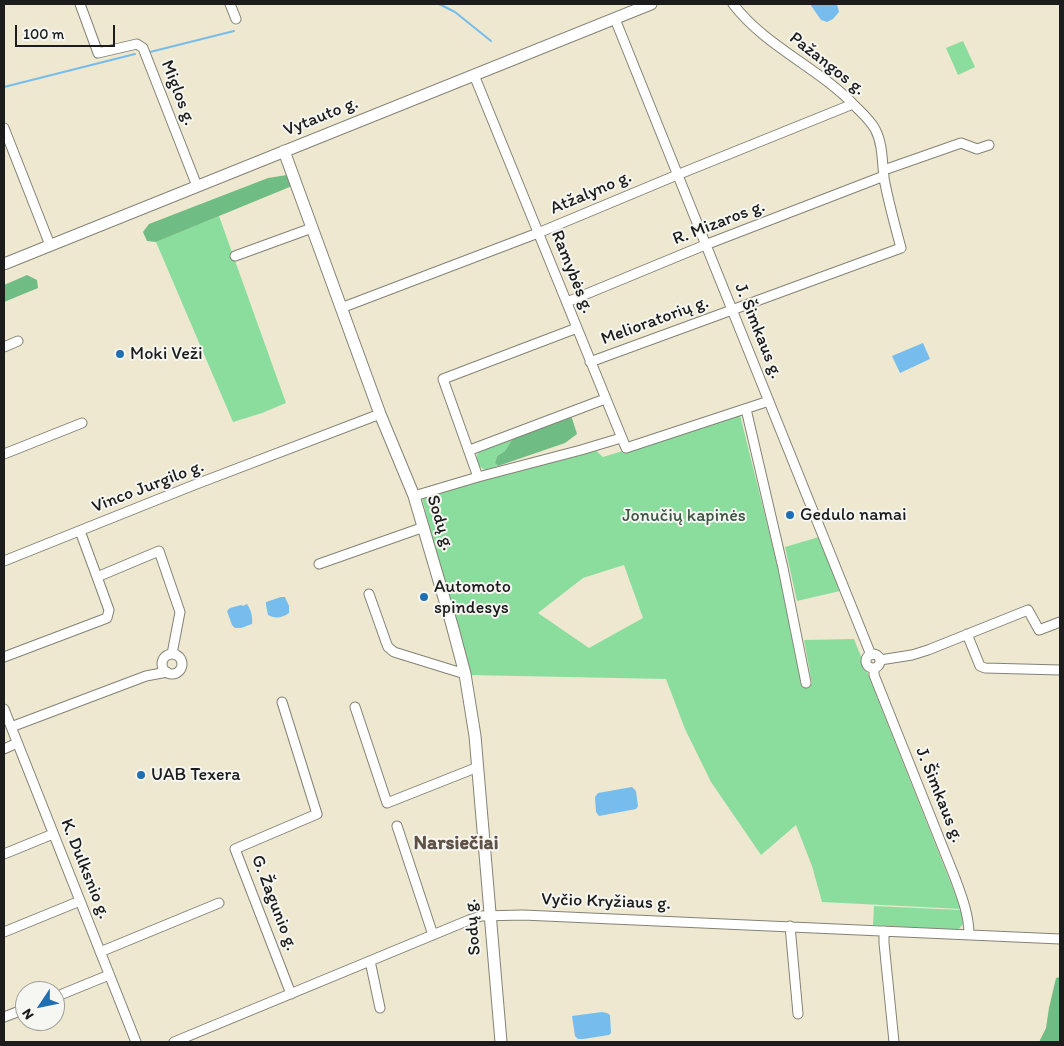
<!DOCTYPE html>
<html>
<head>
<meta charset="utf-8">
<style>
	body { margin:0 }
	#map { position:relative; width:1064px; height:1046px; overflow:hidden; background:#ede8cf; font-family:Itim,sans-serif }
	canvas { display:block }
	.frame { position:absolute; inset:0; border:5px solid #1c1c1c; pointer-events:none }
	.north { position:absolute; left:15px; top:981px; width:50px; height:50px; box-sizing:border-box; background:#f6f6f2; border:1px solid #9f9f9c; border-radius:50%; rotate:236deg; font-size:14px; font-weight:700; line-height:20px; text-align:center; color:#1c1c1c }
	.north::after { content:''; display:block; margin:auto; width:18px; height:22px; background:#1f6fb2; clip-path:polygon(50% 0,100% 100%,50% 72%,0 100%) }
	.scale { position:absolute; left:15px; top:25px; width:100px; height:22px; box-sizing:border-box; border:2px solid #1c1c1c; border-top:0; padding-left:6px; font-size:15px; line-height:18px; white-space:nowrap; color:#1c1c1c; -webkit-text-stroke:4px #f6f6f2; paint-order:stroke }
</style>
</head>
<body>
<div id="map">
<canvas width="1064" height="1046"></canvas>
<div class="frame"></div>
<div class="north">N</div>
<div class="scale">100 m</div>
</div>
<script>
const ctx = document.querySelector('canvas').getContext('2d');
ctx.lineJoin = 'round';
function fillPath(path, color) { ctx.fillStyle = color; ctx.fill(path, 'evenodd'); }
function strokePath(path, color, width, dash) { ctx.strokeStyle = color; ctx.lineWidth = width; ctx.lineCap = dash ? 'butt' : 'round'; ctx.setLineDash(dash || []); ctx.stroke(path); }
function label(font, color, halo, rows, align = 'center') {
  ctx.font = font + ' Itim,sans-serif'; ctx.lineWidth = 4; ctx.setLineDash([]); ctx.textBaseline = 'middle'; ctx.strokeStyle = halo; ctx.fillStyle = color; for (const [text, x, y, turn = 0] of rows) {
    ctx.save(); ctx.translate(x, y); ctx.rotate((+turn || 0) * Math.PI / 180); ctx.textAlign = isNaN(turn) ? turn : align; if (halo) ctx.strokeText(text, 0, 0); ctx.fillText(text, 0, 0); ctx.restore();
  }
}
const green = new Path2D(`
	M963 41 975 67 958 75 946 48Z
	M219 216 286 403 262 413 233 422 156 242Z
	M740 415 777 564 801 684H812L804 640 854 639 961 909 822 902 812 866 796 825 761 855 711 782 685 729 666 679 468 675 422 498 592 447 603 457ZM624 565 643 618 589 648 538 613 583 578Z
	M513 438 505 451 497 456 495 463 498 466 485 470 479 466 476 463 477 455 480 449Z
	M819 537 840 591 797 601 785 547Z
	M874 906 961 910 963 924 958 930 873 925Z`);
const forest = new Path2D(`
	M287 175 292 186 156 242 147 241 143 232 149 224 268 178Z
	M27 275 37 280 38 288 4 302V285Z
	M571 415 577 434 565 443 498 466 495 463 497 456 505 451 513 438Z
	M1060 977V1042H1039L1046 1028 1049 1008 1056 978Z`);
const water = new Path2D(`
	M810 4H837L839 12 833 19 827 22 821 20Z
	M923 343 930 359 900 373 892 356Z
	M281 597H285L289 606V613C282 618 275 619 268 615L266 605V602Z
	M247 604C251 610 253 617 252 624L241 628H235L232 625 227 611 230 608 241 605 243 606Z
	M632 787 636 791 638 806 636 809 599 816 596 812 595 797 598 793Z
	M602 1012 607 1013 610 1015 611 1033 609 1035 583 1039H578L575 1036 572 1016Z`);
const stream = new Path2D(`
	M439 4 455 12 491 41
	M150 52 234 31
	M4 87 135 54`);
const minor = new Path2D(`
	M80 4 98 53 137 44 143 48 197 186
	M230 4 236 19
	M615 19 871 655
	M474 75 626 448 769 401
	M4 128 50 245
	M884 170 961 143 977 149 989 145
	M235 256 312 228
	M567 302 705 245 884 176
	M341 308 538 233 677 175 853 104
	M4 347 18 341
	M590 362 901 248C895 225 888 201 884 178 882 162 883 144 875 129 870 120 862 113 855 106 818 67 766 47 733 4
	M746 409 783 568 806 683
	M470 450 605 399
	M4 454 82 423
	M478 477 581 450 621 438
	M414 496 478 477 443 379 577 328
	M80 531 97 577
	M4 561 194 485 380 414
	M319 564 424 527
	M369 594 386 642 388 647 394 652 465 674
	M967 634 980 666 985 668 1060 670
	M162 664a10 10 0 1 1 20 0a10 10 0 1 1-20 0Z
	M866 661a7 7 0 1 1 14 0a7 7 0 1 1-14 0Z
	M4 657 107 618 109 610 97 577 159 551 180 612 172 654
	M880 660 912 655 928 650 1028 610 1039 630 1060 622
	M874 668V675L955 878C962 897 969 915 969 935
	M282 702 317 814 235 849 291 994
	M355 707 387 803 478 767
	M4 709 136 1042
	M11 727 146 676 167 672
	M4 749 17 743
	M397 826 433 935
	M4 854 53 834
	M790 926 798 1014
	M884 931V943L894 1042
	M4 932 80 901
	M100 952 219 903
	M370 961 380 1008
	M55 997 109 975
	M4 1017 25 1009
	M174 1042 469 920 481 916 523 915 1060 939`);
const major = new Path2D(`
	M284 151 380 414 414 496 452 625 465 674 475 736 501 1042
	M4 264 651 4`);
const markers = [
	[120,354,5,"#1f6fb2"],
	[790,515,5,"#1f6fb2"],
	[424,597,5,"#1f6fb2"],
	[141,775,5,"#1f6fb2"]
];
const streetNames = [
	["Pažangos g.",827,64,38],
	["Miglos g.",178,93,69],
	["Vytauto g.",321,117,-22],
	["Atžalyno g.",591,193,-23],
	["R. Mizaros g.",719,223,-21],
	["Ramybės g.",572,272,68],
	["Melioratorių g.",655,321,-20],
	["J. Šimkaus g.",758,331,68],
	["Vinco Jurgilo g.",148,487,-21],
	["Sodų g.",440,523,73],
	["J. Šimkaus g.",939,795,68],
	["K. Dulksnio g.",85,869,68],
	["Vyčio Kryžiaus g.",606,902,2],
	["G. Žagunio g.",274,903,69],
	["Sodų g.",473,927,-95]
];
const poiNames = [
	["Moki Veži",130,354],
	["Gedulo namai",800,515],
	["Automoto",434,587],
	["spindesys",434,608],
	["UAB Texera",151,775]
];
const parkNames = [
	["Jonučių kapinės",684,516]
];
const quarterNames = [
	["Narsiečiai",456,844]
];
fillPath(green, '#8bdd9e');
fillPath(forest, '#70bc85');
fillPath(water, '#76bded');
strokePath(stream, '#76bded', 2);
strokePath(minor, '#848276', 11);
strokePath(major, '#848276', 13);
strokePath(minor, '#fff', 9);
strokePath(major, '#fff', 11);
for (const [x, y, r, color] of markers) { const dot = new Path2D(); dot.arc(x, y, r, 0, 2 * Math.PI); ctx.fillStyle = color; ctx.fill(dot); strokePath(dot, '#f6f6f2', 2); }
label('18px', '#1c1c1c', '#f6f6f2', streetNames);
label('18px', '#1c1c1c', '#f6f6f2', poiNames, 'left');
label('18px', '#3d5643', '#f6f6f2', parkNames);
label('bold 20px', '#605246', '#f6f6f2', quarterNames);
</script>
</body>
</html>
